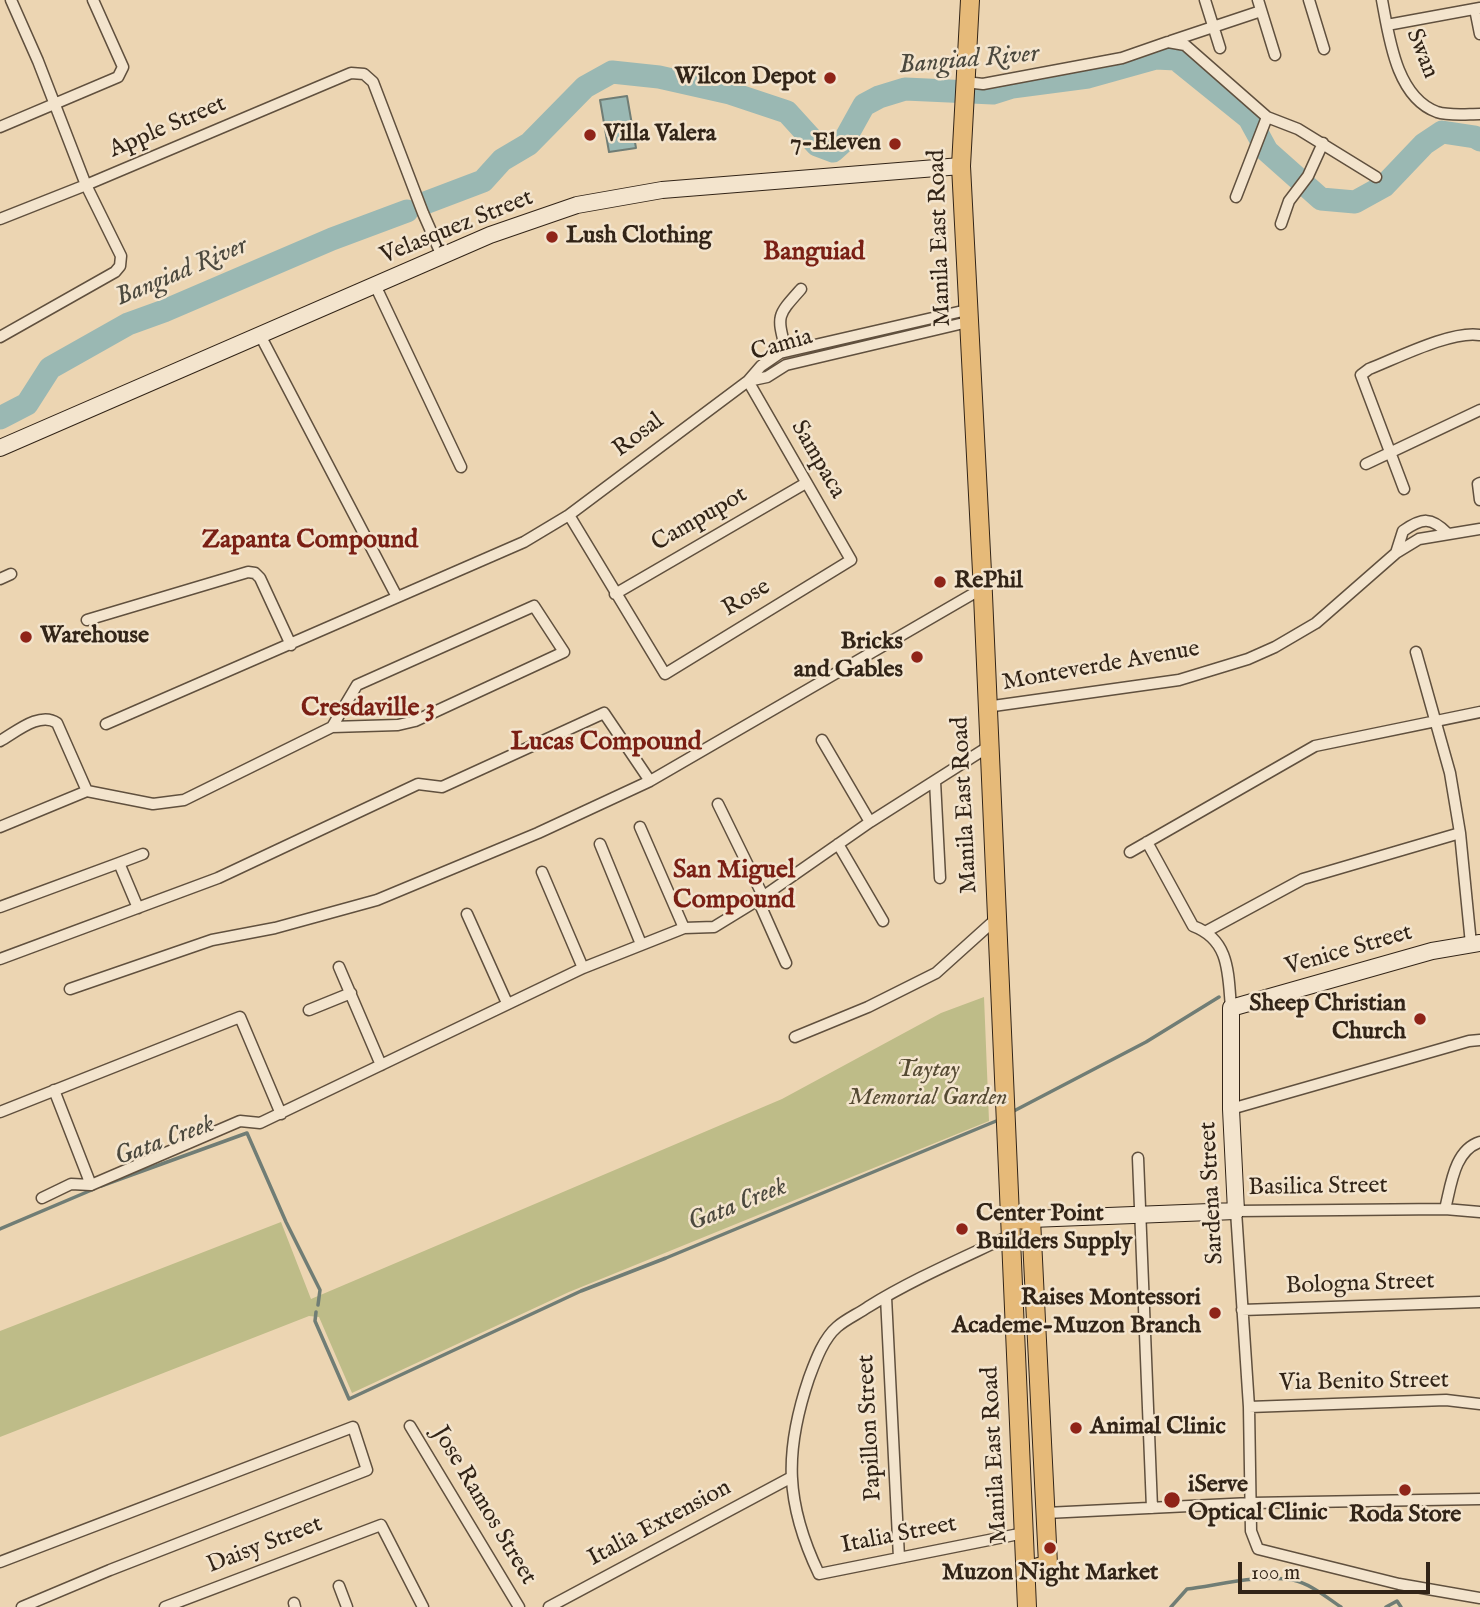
<!DOCTYPE html>
<html>
<head>
<meta charset="utf-8">
<style>
	body { margin:0 }
	#map { position:relative; width:1480px; height:1607px; overflow:hidden; background:#ecd5b2; font-family:"IM FELL English",serif }
	canvas { display:block }
	.scale { position:absolute; left:1238px; top:1562px; width:192px; height:32px; box-sizing:border-box; border:4px solid #322417; border-top:0; padding-left:9px; font-size:21px; line-height:24px; white-space:nowrap; color:#322417; -webkit-text-stroke:5px #f3e4cd; paint-order:stroke }
</style>
</head>
<body>
<div id="map">
<canvas width="1480" height="1607"></canvas>
<div class="scale">100 m</div>
</div>
<script>
const ctx = document.querySelector('canvas').getContext('2d');
ctx.lineJoin = 'round';
function fillPath(path, color) { ctx.fillStyle = color; ctx.fill(path, 'evenodd'); }
function strokePath(path, color, width, dash) { ctx.strokeStyle = color; ctx.lineWidth = width; ctx.lineCap = dash ? 'butt' : 'round'; ctx.setLineDash(dash || []); ctx.stroke(path); }
function label(font, color, halo, rows, align = 'center') {
  ctx.font = font + ' "IM FELL English",serif'; ctx.lineWidth = 5; ctx.setLineDash([]); ctx.textBaseline = 'middle'; ctx.strokeStyle = halo; ctx.fillStyle = color; for (const [text, x, y, turn = 0] of rows) {
    ctx.save(); ctx.translate(x, y); ctx.rotate((+turn || 0) * Math.PI / 180); ctx.textAlign = isNaN(turn) ? turn : align; if (halo) ctx.strokeText(text, 0, 0); ctx.fillText(text, 0, 0); ctx.restore();
  }
}
const green = new Path2D(`
	M984 997 989 1121 569 1292 352 1393 319 1317 309 1316 0 1437V1331L281 1222 311 1299 782 1099 941 1013Z`);
const water = new Path2D(`
	M627 96 636 148 609 152 600 100Z`);
const stream = new Path2D(`
	M1010 1113 1146 1042 1219 997
	M101 1186 247 1133 286 1222 320 1290 318 1305
	M0 1229 94 1189
	M316 1312 315 1321 349 1399 581 1291 666 1258 1001 1119
	M1171 1607 1187 1589C1219 1585 1261 1574 1293 1580 1311 1584 1326 1597 1341 1607
	M1386 1607 1397 1601 1401 1607`);
const river = new Path2D(`
	M425 203 483 181 502 160 529 144 585 87 612 72 659 77 730 93 787 112 817 145 833 151 844 141 864 105 879 97 905 89 993 93 1012 87 1088 77 1156 58 1176 59 1249 118 1267 151 1321 199 1355 202 1384 186 1424 144 1442 132 1475 137 1480 140
	M0 418 27 404 50 368 128 324 164 311 332 239 407 211`);
const street = new Path2D(`
	M1205 0 1220 48
	M1258 0 1275 55
	M1309 0 1324 49
	M1382 0C1389 37 1396 97 1437 112 1449 116 1467 114 1480 114
	M1475 9 1480 34
	M1387 25 1480 8
	M1171 41 1261 11
	M965 82 983 84 1122 58 1168 42 1185 45 1267 117 1298 129 1376 177
	M0 127 118 77 123 67 93 0
	M1236 197 1267 117
	M0 219 86 185 351 73 364 74 373 82 423 213 442 256
	M1281 224 1289 201 1308 176 1323 143
	M375 285 461 467
	M260 335 397 597
	M0 337 115 272 120 266 121 256 86 185 38 61 11 0
	M786 351C777 315 776 317 801 289
	M748 381 767 377 786 365 968 322
	M1366 464 1480 410
	M1480 483 1478 484 1480 500
	M1404 489 1361 375 1369 369C1397 358 1452 330 1480 335
	M569 515 665 674 851 560 748 381
	M1396 553 1403 531C1422 518 1431 516 1448 534
	M0 579 11 574
	M615 594 806 483
	M87 620 248 572 255 573 260 578 291 645
	M1416 652 1450 773 1460 833 1471 944
	M986 707 1179 680 1248 659 1275 647 1316 623 1396 553 1419 539 1480 529
	M106 724 524 542 569 515 748 381 761 366 780 353 967 310
	M822 740 870 822
	M0 741C16 732 40 711 57 723L87 791
	M935 781 940 878
	M87 791 153 804 184 800 332 727 398 725 415 721 564 652 534 606 357 685 332 727
	M718 804 763 896
	M0 827 87 791
	M640 827 684 928
	M1147 842 1193 926C1230 940 1228 973 1231 1008
	M600 844 641 944
	M838 844 883 921
	M1130 852 1315 746 1480 712
	M542 872 583 968
	M758 900 786 963
	M0 907 119 863
	M138 908 119 863 143 854
	M467 914 507 1003
	M1207 931 1303 879 1460 833
	M0 959 218 878 418 784 442 787 604 713 650 781 983 588
	M339 967 381 1065
	M70 989 212 940 275 928 377 900 538 833 650 781
	M309 1010 351 993
	M795 1037 868 1007 936 973 996 919
	M54 1090 91 1185
	M1231 1109 1469 1041 1480 1040
	M0 1112 240 1017 281 1114
	M1138 1158 1152 1508
	M42 1198 71 1184 91 1185 240 1121 260 1123 583 968 684 928 714 927 758 900 870 822 988 747
	M1445 1209C1451 1186 1454 1150 1480 1142
	M1480 1212 1445 1209 1236 1211 1249 1407 1251 1531 1258 1549 1399 1584 1480 1598
	M1011 1235C963 1258 913 1279 868 1307 858 1314 846 1319 837 1327 823 1339 815 1362 809 1378 784 1452 785 1503 819 1574L1024 1533
	M886 1297 899 1558
	M1242 1310 1480 1302
	M1249 1407 1446 1400 1480 1404
	M410 1426 519 1607
	M1046 1513 1251 1503 1480 1499
	M0 1562 353 1427 367 1470 110 1570 22 1607
	M339 1586 347 1607
	M294 1603 295 1607
	M165 1607 381 1525 423 1607
	M549 1607 790 1478`);
const secondary = new Path2D(`
	M0 448 490 235 577 205 662 190 961 166
	M1031 1219 1236 1211 1231 1109V1008L1432 951 1480 943`);
const primary = new Path2D(`
	M970 0 961 166 982 572 1027 1607
	M1010 1220 1031 1219 1048 1564 1026 1571`);
const markers = [
	[830,78,7,"#8f2418"],
	[590,135,7,"#8f2418"],
	[895,144,7,"#8f2418"],
	[552,237,7,"#8f2418"],
	[940,582,7,"#8f2418"],
	[26,637,7,"#8f2418"],
	[917,657,7,"#8f2418"],
	[1420,1019,7,"#8f2418"],
	[962,1229,7,"#8f2418"],
	[1215,1313,7,"#8f2418"],
	[1076,1428,7,"#8f2418"],
	[1405,1490,7,"#8f2418"],
	[1172,1500,9,"#8f2418"],
	[1050,1548,7,"#8f2418"]
];
const streetNames = [
	["Swan",1421,54,68],
	["Apple Street",168,128,-23],
	["Velasquez Street",457,228,-22],
	["Manila East Road",941,238,-92],
	["Camia",782,346,-16],
	["Rosal",639,436,-37],
	["Sampaca",817,460,60],
	["Campupot",700,520,-30],
	["Rose",747,599,-31],
	["Monteverde Avenue",1101,667,-10],
	["Manila East Road",966,805,-93],
	["Venice Street",1349,951,-16],
	["Basilica Street",1318,1188,-1],
	["Sardena Street",1213,1193,-93],
	["Bologna Street",1360,1285,-2],
	["Via Benito Street",1364,1383,-1],
	["Papillon Street",871,1428,-93],
	["Manila East Road",996,1455,-93],
	["Jose Ramos Street",483,1506,59],
	["Italia Extension",660,1524,-28],
	["Italia Street",899,1536,-11],
	["Daisy Street",265,1546,-21]
];
const poiNames = [
	["Wilcon Depot",816,78,"right"],
	["Villa Valera",604,135],
	["7-Eleven",881,144,"right"],
	["Lush Clothing",566,237],
	["RePhil",954,582],
	["Warehouse",40,637],
	["Bricks",903,643,"right"],
	["and Gables",903,671,"right"],
	["Sheep Christian",1406,1005,"right"],
	["Church",1406,1033,"right"],
	["Center Point",976,1215],
	["Builders Supply",976,1243],
	["Raises Montessori",1201,1299,"right"],
	["Academe-Muzon Branch",1201,1327,"right"],
	["Animal Clinic",1090,1428],
	["iServe",1188,1486],
	["Optical Clinic",1188,1514],
	["Roda Store",1405,1516,"center"],
	["Muzon Night Market",1050,1574,"center"]
];
const parkNames = [
	["Taytay",928,1071],
	["Memorial Garden",928,1099]
];
const waterNames = [
	["Bangiad River",969,61,-5],
	["Bangiad River",182,273,-23],
	["Gata Creek",165,1142,-20],
	["Gata Creek",738,1206,-22]
];
const neighbourhoodNames = [
	["Banguiad",814,254],
	["Zapanta Compound",310,542],
	["Cresdaville 3",368,710],
	["Lucas Compound",606,744],
	["San Miguel",734,872],
	["Compound",734,902]
];
fillPath(green, '#bebc88');
fillPath(water, '#9ab8b3');
strokePath(water, '#707d75', 2);
strokePath(stream, '#707d75', 3.5);
strokePath(river, '#9ab8b3', 23);
strokePath(street, '#60503e', 13);
strokePath(secondary, '#322417', 18);
strokePath(primary, '#322417', 20);
strokePath(street, '#f3e4cd', 10);
strokePath(secondary, '#f3e4cd', 16);
strokePath(primary, '#e6ba79', 18);
for (const [x, y, r, color] of markers) { const dot = new Path2D(); dot.arc(x, y, r, 0, 2 * Math.PI); ctx.fillStyle = color; ctx.fill(dot); strokePath(dot, '#f3e4cd', 2.5); }
label('24px', '#322417', '#f3e4cd', streetNames);
label('bold 24px', '#322417', '#f3e4cd', poiNames, 'left');
label('italic 24px', '#554a33', '#f3e4cd', parkNames);
label('italic 26px', '#4c493e', '#f3e4cd', waterNames);
label('bold 26px', '#7a1f14', '#f3e4cd', neighbourhoodNames);
</script>
</body>
</html>
